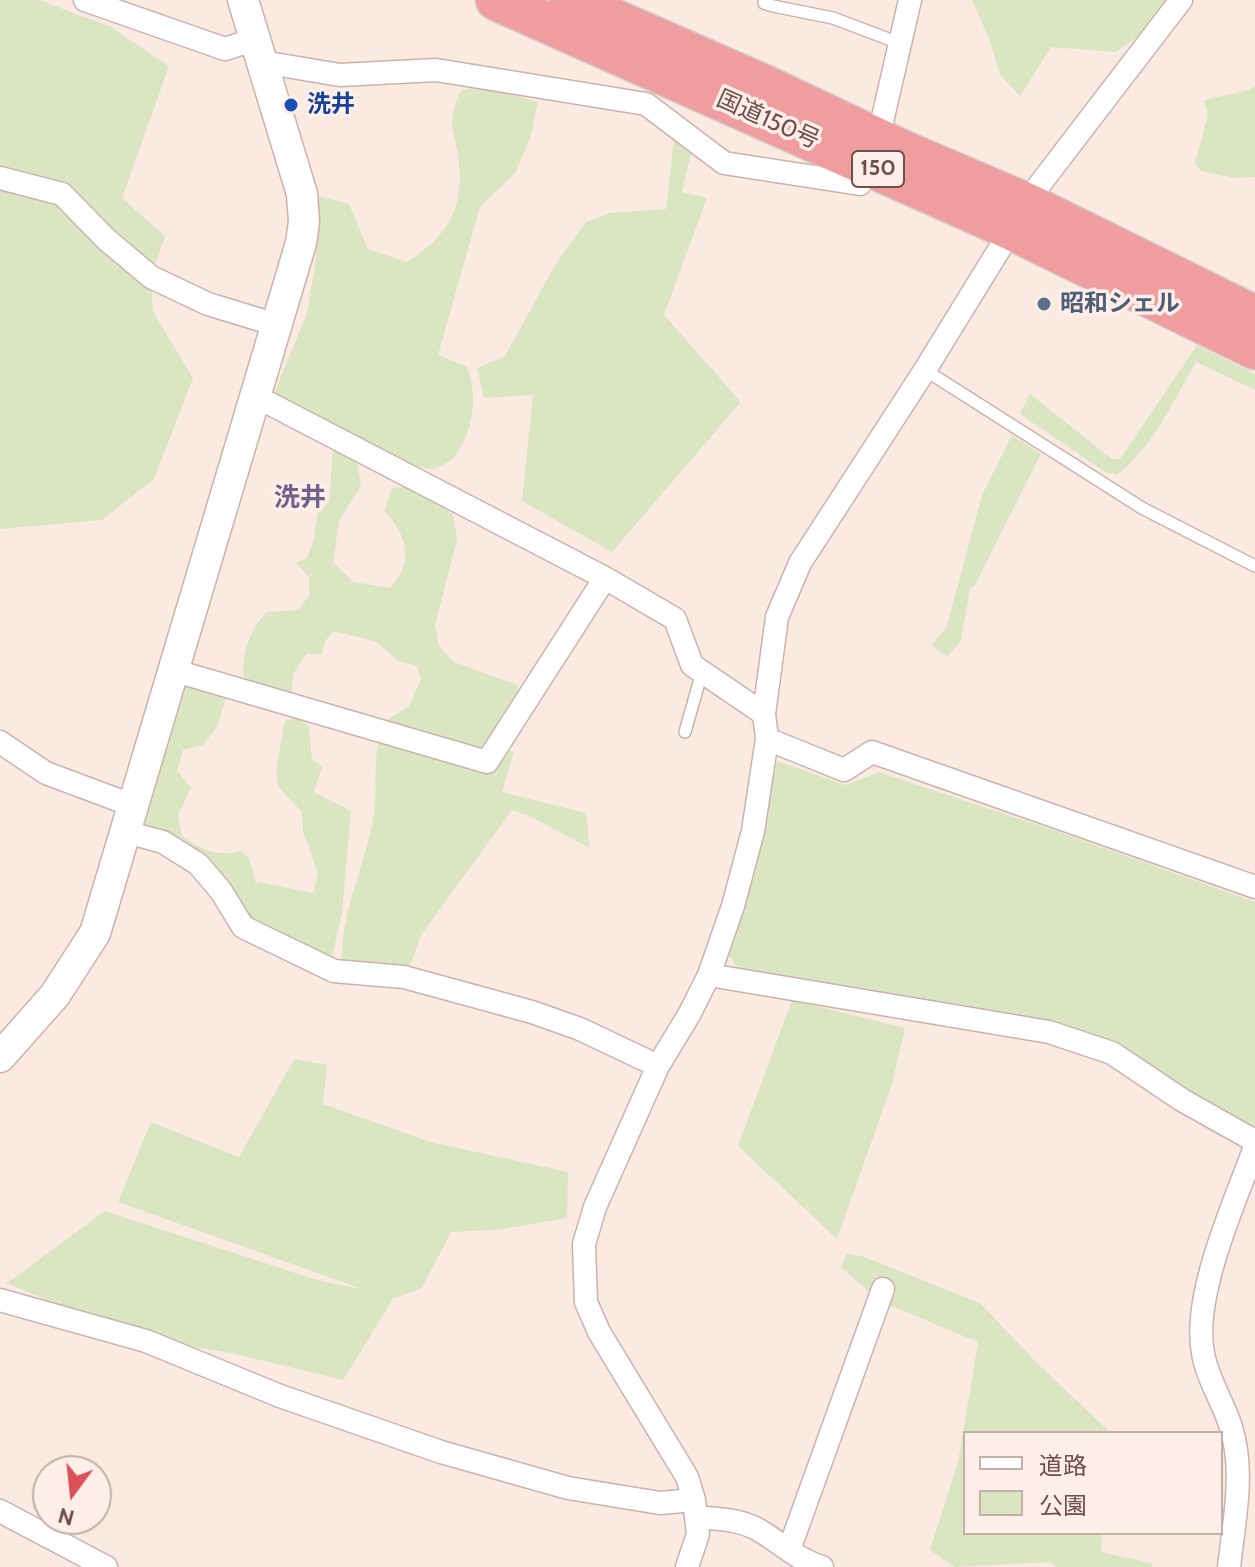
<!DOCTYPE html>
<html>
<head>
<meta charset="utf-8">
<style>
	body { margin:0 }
	#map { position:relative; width:1255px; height:1567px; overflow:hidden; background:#faeae2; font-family:Cabin,"Noto Sans JP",sans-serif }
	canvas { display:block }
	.legend { position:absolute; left:963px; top:1431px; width:260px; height:104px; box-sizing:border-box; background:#fdefe8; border:2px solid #c4afa9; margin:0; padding:10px 14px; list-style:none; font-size:24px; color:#6f4e4b }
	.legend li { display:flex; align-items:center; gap:16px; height:40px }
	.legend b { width:40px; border:2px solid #c4afa9 }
	.north { position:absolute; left:32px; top:1455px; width:80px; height:80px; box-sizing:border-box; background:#fdefe8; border:2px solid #c4afa9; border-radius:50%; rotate:195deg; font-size:22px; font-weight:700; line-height:32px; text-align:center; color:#6f4e4b }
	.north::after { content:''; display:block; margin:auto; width:28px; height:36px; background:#db5057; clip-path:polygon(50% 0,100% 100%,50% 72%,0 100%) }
</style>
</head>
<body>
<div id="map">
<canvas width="1255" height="1567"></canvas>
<ul class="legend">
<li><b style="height:10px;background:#fff"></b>道路</li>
<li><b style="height:22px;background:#dae6c2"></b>公園</li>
</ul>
<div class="north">N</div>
</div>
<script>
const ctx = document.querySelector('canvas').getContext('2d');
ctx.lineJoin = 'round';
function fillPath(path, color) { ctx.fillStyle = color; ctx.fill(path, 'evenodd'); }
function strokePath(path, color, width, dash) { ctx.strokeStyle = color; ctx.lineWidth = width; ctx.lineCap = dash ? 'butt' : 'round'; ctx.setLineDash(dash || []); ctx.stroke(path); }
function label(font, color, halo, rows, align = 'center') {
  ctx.font = font + ' Cabin,"Noto Sans JP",sans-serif'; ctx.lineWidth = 7; ctx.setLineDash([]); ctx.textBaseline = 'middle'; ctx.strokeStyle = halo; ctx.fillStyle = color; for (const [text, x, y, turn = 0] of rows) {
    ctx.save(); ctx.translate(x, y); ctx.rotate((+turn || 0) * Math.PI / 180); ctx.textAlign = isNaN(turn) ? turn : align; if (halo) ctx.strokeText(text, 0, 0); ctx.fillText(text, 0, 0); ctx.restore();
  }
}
const green = new Path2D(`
	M0 0H39L111 27 169 66 122 198 165 236 151 277 153 312 193 378 154 479 102 520 0 529Z
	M972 0H1175L1155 25 1116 52 1051 47 1020 96 1000 75 990 41Z
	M1255 85V177L1233 178 1201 171 1195 163 1208 115 1204 100 1249 90Z
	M480 86 538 102 530 139 515 173 480 207 438 355 467 367C478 394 474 432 455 456 450 462 440 466 433 470L388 460 285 401 275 391 307 313 316 258 314 195 349 204 368 249 407 262C445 238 464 211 459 163 456 129 444 127 461 91Z
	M674 139 692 150 682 192 707 198 664 315 741 402 612 552 522 501 533 395 484 398 477 368 505 356 555 265 586 222 610 213 666 209Z
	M1197 345 1255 374V390L1196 362C1174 400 1153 447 1117 475L1105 472 1020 414 1030 394 1112 459H1120Z
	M1012 435 1041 454 974 587 970 588 961 641 947 656 931 646 947 626 982 495Z
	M333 449 357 461 361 486 339 521 333 563 354 582 390 588C416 560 406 535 384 510L392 488 407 487 453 514 457 540 435 625 439 646 454 662 517 685 520 696 499 751H514L502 792 586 813 590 848 527 815 512 810 421 935 407 975 342 965C340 908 367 865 374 812 378 785 372 757 382 731L388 730 387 720 409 706 421 679 417 666 396 660 377 642 334 631 325 641 322 654H306L293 674 292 694 251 687 243 675C244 650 249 630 267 612L298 610 309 596V577L296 563 307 558 313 542 318 513 329 502Z
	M169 672 211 677 226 698 217 727 203 745 183 750 177 771 191 788 178 815 182 836C200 849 219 858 241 851L249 858 256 884 259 882 313 893 318 873 303 831 302 812 279 788 276 770 285 721 297 717 309 726 312 759 322 767 314 792 351 811 342 913 332 957H321L256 933 198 864 127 829Z
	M777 761 846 785 879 772 1053 830 1255 902V1133L1111 1043 740 971 727 953 762 839Z
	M792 1000 905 1028 892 1084 837 1239 738 1146Z
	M294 1059 327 1065 323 1104 431 1142 568 1172 567 1218 497 1230 451 1232 422 1288 393 1299 343 1380 231 1353 132 1337 7 1283 105 1211 317 1280 365 1290 118 1202 151 1122 239 1157Z
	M847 1253 864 1257 980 1303 1038 1364 1111 1433H965V1533H1102L1101 1552 1151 1563 1153 1567H1056L1050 1562 955 1567 930 1550 958 1462 978 1342 879 1301 841 1267Z`);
const lane = new Path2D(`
	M764 0V3L773 6 833 18 899 43
	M925 370 1142 508 1255 566
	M685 732 702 672`);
const street = new Path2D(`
	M85 0 225 49 256 39
	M262 62 340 75 436 70 646 104 724 163 860 184 869 165
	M878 139 910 0
	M0 178 62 194 106 239 151 277 208 304 277 325
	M257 397 605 578 675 619 692 665 764 714
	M172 670 487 762 605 578
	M767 739 844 770 872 752 1255 887
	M0 742 46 773 134 806
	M126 832 163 842 198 864 221 891 243 927 334 971 404 977 532 1012 580 1029 658 1066
	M709 975 1049 1032 1112 1053 1182 1100 1255 1141
	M0 1300 146 1341 280 1396 441 1452 568 1488 660 1503 694 1500
	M0 1511 106 1567
	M696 1517C717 1519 738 1519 757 1529 780 1542 797 1560 822 1567
	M789 1550 883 1289
	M687 1567 698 1534 694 1500 687 1477 599 1332 586 1302 584 1244 595 1207 658 1066 690 1013 709 975 733 906 753 831 767 739 764 714 777 617 800 563 925 370 1037 188 1181 0
	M1229 1567C1234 1521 1245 1472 1231 1427 1223 1402 1207 1378 1203 1353 1192 1295 1235 1202 1255 1147`);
const secondary = new Path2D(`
	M0 1057 55 995 95 933 301 243 304 222 302 194 243 0`);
const highway = new Path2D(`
	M496 0 1012 230 1255 349
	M570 0 764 85 906 152 1028 204 1255 316`);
const markers = [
	[291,105,8,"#1a4fb4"],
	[1044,304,8,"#5c6f8a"]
];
const shields = [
	[878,169,52]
];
const shieldNames = [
	["150",878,169]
];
const transitNames = [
	["洗井",307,105]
];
const streetNames = [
	["国道150号",768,120,24]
];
const serviceNames = [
	["昭和シェル",1060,304]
];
const neighbourhoodNames = [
	["洗井",300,498]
];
fillPath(green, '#dae6c2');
strokePath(lane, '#ccb2ad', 14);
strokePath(street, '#ccb2ad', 25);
strokePath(secondary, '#cfb1aa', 33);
strokePath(highway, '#d4cac9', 43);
strokePath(lane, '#fff', 11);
strokePath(street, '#fff', 22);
strokePath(secondary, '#fff', 30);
strokePath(highway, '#ef9d9e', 40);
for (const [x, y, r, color] of markers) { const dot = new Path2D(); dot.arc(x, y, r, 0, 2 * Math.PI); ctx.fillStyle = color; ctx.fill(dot); strokePath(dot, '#fdefe8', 3); }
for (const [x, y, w] of shields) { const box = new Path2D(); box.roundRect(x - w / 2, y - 18, w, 36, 6); ctx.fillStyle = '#fdefe8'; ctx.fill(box); strokePath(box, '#6f4e4b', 2); }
label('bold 22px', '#6f4e4b', null, shieldNames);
label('bold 24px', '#164399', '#fdefe8', transitNames, 'left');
label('24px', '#6f4e4b', '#fdefe8', streetNames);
label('bold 24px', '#4e5e75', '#fdefe8', serviceNames, 'left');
label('bold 26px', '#73638c', '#fdefe8', neighbourhoodNames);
</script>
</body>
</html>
